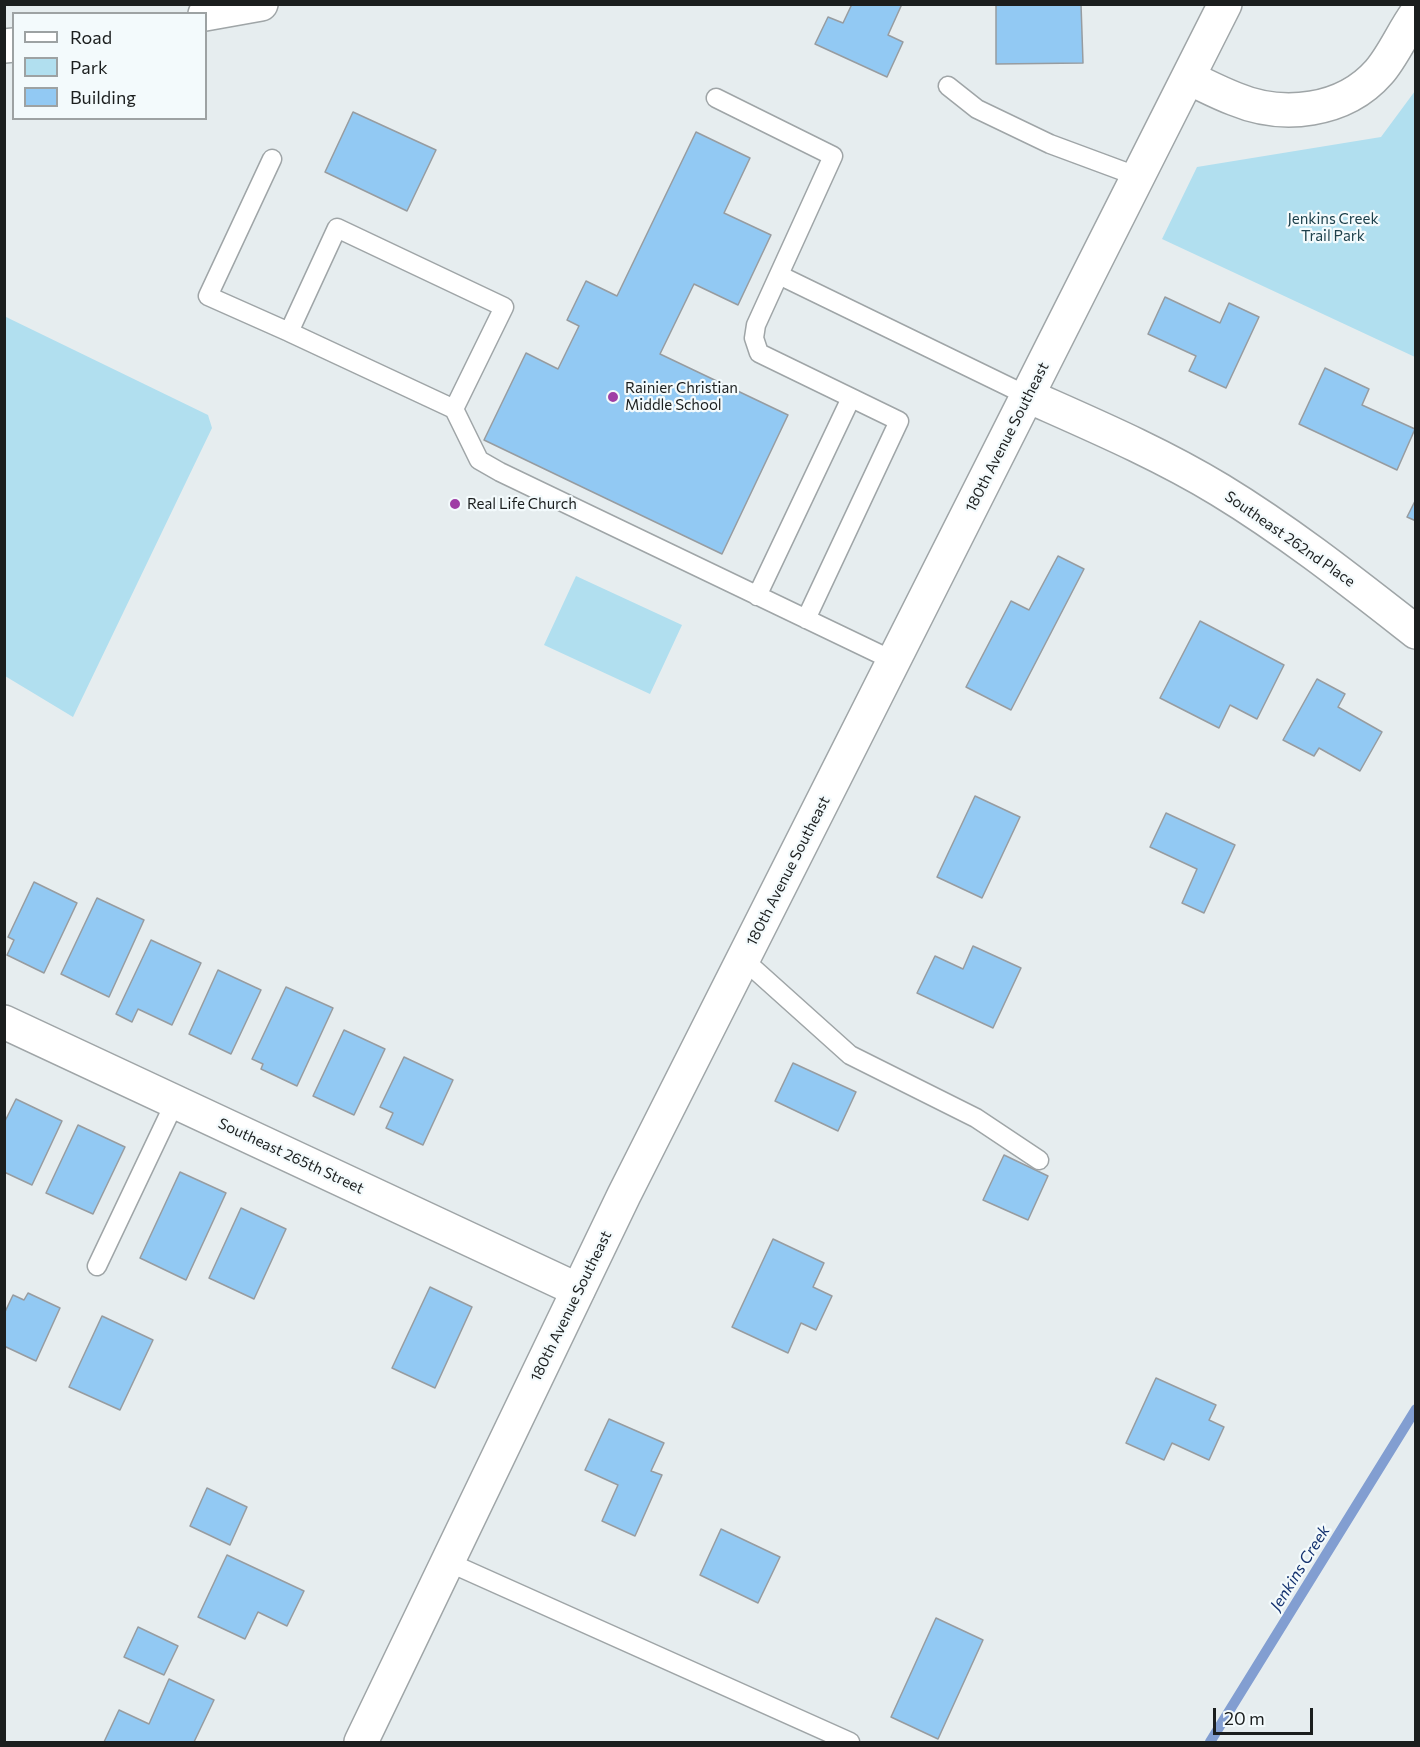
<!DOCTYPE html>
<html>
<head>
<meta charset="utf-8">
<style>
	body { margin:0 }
	#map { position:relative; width:1420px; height:1747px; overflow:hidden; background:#e6edef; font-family:Commissioner,sans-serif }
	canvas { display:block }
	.frame { position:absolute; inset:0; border:6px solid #1b1e1e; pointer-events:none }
	.legend { position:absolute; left:12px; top:12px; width:195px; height:108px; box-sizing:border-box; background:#f3fafc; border:2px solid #9da2a3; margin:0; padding:8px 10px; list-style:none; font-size:18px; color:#1b1e1e }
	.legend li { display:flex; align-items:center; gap:12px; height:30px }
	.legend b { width:30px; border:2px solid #9da2a3 }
	.scale { position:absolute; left:1213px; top:1708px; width:100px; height:27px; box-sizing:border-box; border:3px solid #1b1e1e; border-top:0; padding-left:8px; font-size:18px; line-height:21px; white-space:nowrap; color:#1b1e1e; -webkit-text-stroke:4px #f3fafc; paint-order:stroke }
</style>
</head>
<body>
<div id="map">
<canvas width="1420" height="1747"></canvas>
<div class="frame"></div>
<ul class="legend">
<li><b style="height:8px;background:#fff"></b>Road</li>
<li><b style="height:16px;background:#b1dfef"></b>Park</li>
<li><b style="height:16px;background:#92c9f3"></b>Building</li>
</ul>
<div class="scale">20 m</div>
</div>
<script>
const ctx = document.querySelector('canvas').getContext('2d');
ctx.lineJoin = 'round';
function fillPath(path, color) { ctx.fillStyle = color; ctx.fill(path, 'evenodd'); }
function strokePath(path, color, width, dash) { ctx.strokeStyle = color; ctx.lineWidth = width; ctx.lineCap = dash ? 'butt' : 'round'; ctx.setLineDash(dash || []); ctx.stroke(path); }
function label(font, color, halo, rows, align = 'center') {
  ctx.font = font + ' Commissioner,sans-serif'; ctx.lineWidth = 4.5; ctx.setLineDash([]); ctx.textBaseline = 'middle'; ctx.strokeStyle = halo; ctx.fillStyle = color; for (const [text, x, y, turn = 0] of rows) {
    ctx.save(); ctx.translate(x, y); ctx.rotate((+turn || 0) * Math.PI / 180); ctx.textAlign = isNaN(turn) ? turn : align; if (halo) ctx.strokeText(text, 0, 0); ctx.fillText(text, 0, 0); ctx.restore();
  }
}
const green = new Path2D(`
	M1415 91V357L1162 239 1197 167 1381 137Z
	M4 316 208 415 212 428 73 717 5 676Z
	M576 576 682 625 650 694 544 645Z`);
const stream = new Path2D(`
	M1210 1742 1416 1409`);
const building = new Path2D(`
	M852 4H902L888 35 903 42 887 77 815 44 828 17 843 23Z
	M1081 4 1083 63 996 64V5Z
	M353 112 436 150 407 211 325 172Z
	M696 132 750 158 724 213 771 235 738 305 694 284 660 354 788 415 722 554 484 440 526 353 558 369 579 326 567 320 586 281 617 296Z
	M1165 297 1220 323 1229 303 1259 317 1226 388 1189 371 1196 356 1148 334Z
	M1325 368 1369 389 1362 405 1415 429 1397 470 1299 424Z
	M1416 499V521L1407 517Z
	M1058 556 1084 569 1011 710 966 687 1011 601 1029 610Z
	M1200 621 1284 665 1257 719 1230 705 1219 728 1160 698Z
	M1317 679 1345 694 1338 707 1382 732 1360 771 1319 748 1314 756 1283 740Z
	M975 796 1020 817 982 898 937 877Z
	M1166 813 1235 845 1204 913 1182 903 1197 869 1150 847Z
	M34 882 77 903 44 973 7 955 14 940 8 937Z
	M97 898 144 920 109 997 61 974Z
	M151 940 201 963 172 1025 138 1009 132 1022 116 1014Z
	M973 946 1021 968 993 1028 917 993 935 956 963 969Z
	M218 970 261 990 231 1054 189 1034Z
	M286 987 333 1008 297 1086 261 1069 263 1064 252 1059Z
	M344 1030 385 1049 354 1115 313 1096Z
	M404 1057 453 1080 423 1145 386 1128 393 1113 380 1107Z
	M793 1063 856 1092 838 1131 775 1101Z
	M16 1099 62 1121 32 1185 4 1172V1123Z
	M78 1125 125 1147 93 1214 46 1193Z
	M1004 1155 1048 1176 1028 1220 983 1200Z
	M180 1172 226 1193 186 1280 140 1258Z
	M241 1208 286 1229 254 1299 209 1278Z
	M773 1239 824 1263 813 1287 832 1296 816 1330 801 1323 788 1353 732 1327Z
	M430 1287 472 1307 435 1388 392 1368Z
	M28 1293 60 1308 36 1361 4 1346V1314L13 1295 24 1300Z
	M102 1316 153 1340 120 1410 69 1387Z
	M1156 1378 1216 1405 1209 1420 1224 1427 1209 1460 1172 1443 1164 1460 1126 1443Z
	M609 1419 664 1443 651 1471 662 1475 635 1536 602 1521 618 1485 585 1470Z
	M207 1488 247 1507 230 1545 190 1526Z
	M721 1529 780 1557 758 1603 700 1575Z
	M227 1555 304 1591 287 1626 258 1612 245 1639 198 1617Z
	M936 1618 983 1640 938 1739 891 1717Z
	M138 1627 178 1646 164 1675 124 1657Z
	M169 1679 214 1700 194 1742H104L119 1710 149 1724Z`);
const lane = new Path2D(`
	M948 86 977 109 1050 144 1139 177
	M716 98 833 156 756 325 754 338 759 353 899 421 806 619
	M272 159 208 296 289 332
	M337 228 504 307 454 409 289 332Z
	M779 275 1028 396
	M454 409 479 460 500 472 894 661
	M757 596 851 398
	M743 959 850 1055 976 1118 1039 1160
	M97 1266 175 1102
	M448 1562 850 1742`);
const street = new Path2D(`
	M1189 78C1204 85 1219 93 1235 99 1283 119 1344 112 1379 72 1393 56 1403 32 1416 14
	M4 1022 578 1290`);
const secondary = new Path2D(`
	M1028 396C1093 425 1159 453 1220 490 1289 532 1352 582 1416 632
	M361 1742 624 1195 1225 4`);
const highway = new Path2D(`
	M205 14 261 4
	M4 46 14 45`);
const markers = [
	[613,397,6,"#9f3ea5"],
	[455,504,6,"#9f3ea5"]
];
const parkNames = [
	["Jenkins Creek",1333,219],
	["Trail Park",1333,236]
];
const poiNames = [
	["Rainier Christian",625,388],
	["Middle School",625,405],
	["Real Life Church",467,504]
];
const streetNames = [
	["180th Avenue Southeast",1007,437,-63],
	["Southeast 262nd Place",1290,539,35],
	["180th Avenue Southeast",788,871,-63],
	["Southeast 265th Street",291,1156,25],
	["180th Avenue Southeast",571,1306,-64]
];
const waterNames = [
	["Jenkins Creek",1300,1568,-58]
];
fillPath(green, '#b1dfef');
strokePath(stream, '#829ed1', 10);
fillPath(building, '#92c9f3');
strokePath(building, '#979ca0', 1.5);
strokePath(lane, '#9fa5a7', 21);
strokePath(street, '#9fa5a7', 36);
strokePath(secondary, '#9fa5a7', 36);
strokePath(highway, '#9fa5a7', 36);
strokePath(lane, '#fff', 18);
strokePath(street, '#fff', 33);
strokePath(secondary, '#fff', 33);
strokePath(highway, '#fff', 33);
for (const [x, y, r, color] of markers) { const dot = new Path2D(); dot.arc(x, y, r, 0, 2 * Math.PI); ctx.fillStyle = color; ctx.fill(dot); strokePath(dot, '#f3fafc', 2); }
label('15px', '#1e414c', '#f3fafc', parkNames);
label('15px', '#1b1e1e', '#f3fafc', poiNames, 'left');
label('15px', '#1b1e1e', '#f3fafc', streetNames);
label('italic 16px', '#14326f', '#f3fafc', waterNames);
</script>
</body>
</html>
